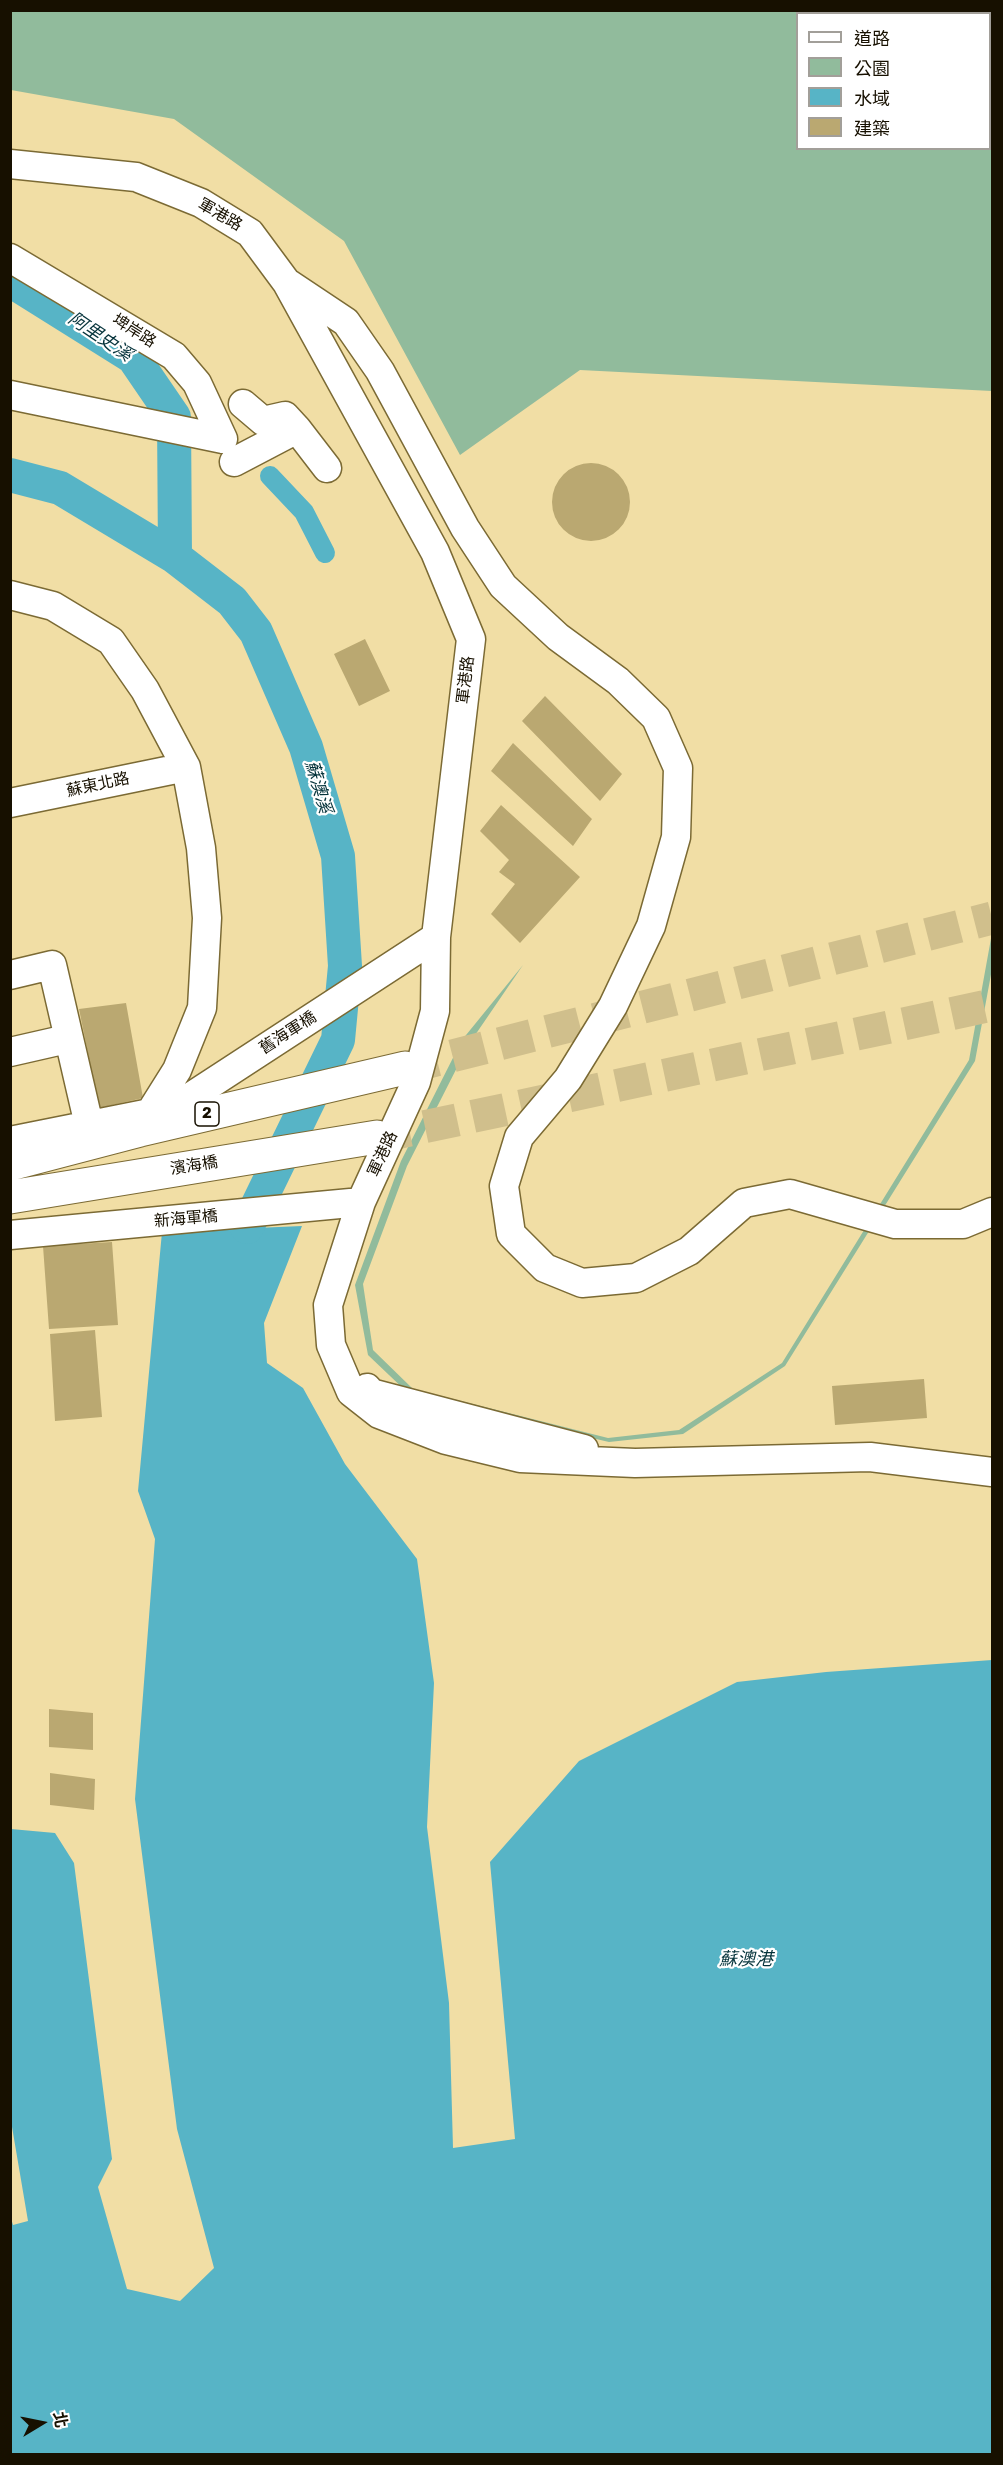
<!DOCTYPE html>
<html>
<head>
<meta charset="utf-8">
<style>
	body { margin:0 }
	#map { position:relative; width:1003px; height:2465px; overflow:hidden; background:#f1dea5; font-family:Rubik,"Noto Sans TC",sans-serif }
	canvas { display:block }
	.frame { position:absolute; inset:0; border:12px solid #171000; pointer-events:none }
	.legend { position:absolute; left:796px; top:12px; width:195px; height:138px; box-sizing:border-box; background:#fff; border:2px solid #a29f99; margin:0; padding:8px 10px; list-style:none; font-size:18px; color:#171000 }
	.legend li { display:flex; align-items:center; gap:12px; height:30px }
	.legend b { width:30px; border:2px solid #a29f99 }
	.north { position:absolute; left:12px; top:2393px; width:60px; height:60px; -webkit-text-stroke:4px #fff; paint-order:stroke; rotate:80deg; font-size:16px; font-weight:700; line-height:24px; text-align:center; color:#171000 }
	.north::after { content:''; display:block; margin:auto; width:21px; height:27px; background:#171000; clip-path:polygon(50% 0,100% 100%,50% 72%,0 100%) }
</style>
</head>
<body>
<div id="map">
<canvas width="1003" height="2465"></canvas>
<div class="frame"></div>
<ul class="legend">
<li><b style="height:8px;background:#fff"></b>道路</li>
<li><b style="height:16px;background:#91bb9c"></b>公園</li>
<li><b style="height:16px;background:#57b4c6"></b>水域</li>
<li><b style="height:16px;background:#baa871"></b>建築</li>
</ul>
<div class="north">北</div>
</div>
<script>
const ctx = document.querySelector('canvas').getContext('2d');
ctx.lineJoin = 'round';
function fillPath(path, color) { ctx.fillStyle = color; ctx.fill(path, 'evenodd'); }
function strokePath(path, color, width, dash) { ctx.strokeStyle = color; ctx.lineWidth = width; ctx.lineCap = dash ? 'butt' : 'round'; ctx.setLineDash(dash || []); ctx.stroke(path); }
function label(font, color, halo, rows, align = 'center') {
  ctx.font = font + ' Rubik,"Noto Sans TC",sans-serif'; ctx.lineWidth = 4.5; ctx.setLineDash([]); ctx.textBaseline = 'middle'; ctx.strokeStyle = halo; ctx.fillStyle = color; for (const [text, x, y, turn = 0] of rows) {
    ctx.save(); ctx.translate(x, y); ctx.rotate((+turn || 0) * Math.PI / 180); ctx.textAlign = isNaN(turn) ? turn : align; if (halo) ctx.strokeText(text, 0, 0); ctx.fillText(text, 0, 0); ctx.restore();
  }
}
const green = new Path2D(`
	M10 11H992V391L580 370 460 455 344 241 174 119 11 90ZM798 14H990V148H798Z
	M992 933V969L975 1061 785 1366 683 1434 609 1442 410 1395 368 1355 355 1285 401 1161 462 1040 523 965 469 1044 407 1166 363 1284 373 1350 413 1389 608 1438 679 1430 782 1363 969 1060Z`);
const water = new Path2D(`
	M302 1226 264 1323 267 1363 303 1388 345 1464 417 1559 434 1683 427 1827 449 2003 453 2148 515 2139 490 1862 579 1761 737 1682 826 1672 992 1660V2454H11L10 2215 13 2225 28 2221 11 2121V1829L55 1833 74 1863 112 2159 98 2187 127 2289 180 2301 214 2268 177 2129 135 1799 155 1539 138 1491 162 1232Z`);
const canal = new Path2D(`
	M270 476 304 512 325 553`);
const river = new Path2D(`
	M10 280 133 357 174 417 175 557
	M10 475 60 488 175 557 232 601 256 632 306 747 338 856 345 966 338 1040 247 1227`);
const building = new Path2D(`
	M552 502a39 39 0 1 1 78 0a39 39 0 1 1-78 0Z
	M365 639 390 691 359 706 334 654Z
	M545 696 622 774 600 801 522 721Z
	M513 743 592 819 573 846 491 771Z
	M501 805 580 877 520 943 491 914 515 884 499 872 509 860 480 831Z
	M126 1003 143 1098 99 1108 79 1009Z
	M112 1242 118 1325 49 1329 43 1246Z
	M95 1330 102 1417 55 1421 50 1334Z
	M924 1379 927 1418 835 1425 832 1386Z
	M49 1709 93 1713V1750L49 1747Z
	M50 1773 95 1779 94 1810 50 1805Z`);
const majorTunnel = new Path2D(`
	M405 1068 992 918
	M377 1137 992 1005`);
const minor = new Path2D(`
	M10 164 136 177 201 203 250 233 287 283 435 552 471 639 436 937 435 1011 416 1082 361 1202 328 1305 331 1345 351 1392 379 1414 446 1440 520 1458 635 1463 870 1457 992 1472
	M10 258 174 356 197 383 223 439
	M289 284 346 322 380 371 465 528 503 586 558 637 618 681 656 718 678 768 676 837 651 926 613 1006 568 1079 519 1137 504 1186 511 1234 545 1268 582 1283 636 1278 689 1251 744 1203 790 1194 895 1224H963L992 1212
	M10 395 223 439
	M243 404 263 421 285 416 297 429
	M234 462 297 429 327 468
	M10 595 53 606 111 641 145 690 186 767 201 848 207 918 202 1008 177 1070 150 1113 10 1141
	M10 803 186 767
	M10 975 52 965 89 1125
	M10 1052 67 1039
	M149 1124 436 937
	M10 1235 361 1202
	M367 1388 371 1393 584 1449`);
const major = new Path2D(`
	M10 1164 140 1130 405 1068
	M10 1197 377 1137`);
const shields = [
	[207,1114,24]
];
const shieldNames = [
	["2",207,1114]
];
const streetNames = [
	["軍港路",220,215,30],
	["埤岸路",134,331,32],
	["軍港路",466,680,-83],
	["蘇東北路",98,785,-12],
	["舊海軍橋",288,1033,-33],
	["軍港路",383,1154,-65],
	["濱海橋",194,1166,-9],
	["新海軍橋",186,1219,-5]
];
const waterNames = [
	["阿里史溪",100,337,34],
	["蘇澳溪",318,787,74],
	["蘇澳港",746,1960]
];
fillPath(green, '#91bb9c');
fillPath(water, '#57b4c6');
strokePath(canal, '#57b4c6', 20);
strokePath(river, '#57b4c6', 34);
fillPath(building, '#baa871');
strokePath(majorTunnel, '#d0bf8c', 33, [33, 16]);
strokePath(minor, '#7b6a34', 31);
strokePath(major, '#7b6a34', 35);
strokePath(minor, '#fff', 28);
strokePath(major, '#fff', 33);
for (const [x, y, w] of shields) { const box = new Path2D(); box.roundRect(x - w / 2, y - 12, w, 24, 4.5); ctx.fillStyle = '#fff'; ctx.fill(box); strokePath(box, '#171000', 1.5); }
label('bold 15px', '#171000', null, shieldNames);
label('16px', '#171000', '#fff', streetNames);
label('italic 18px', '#05333b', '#fff', waterNames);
</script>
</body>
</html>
